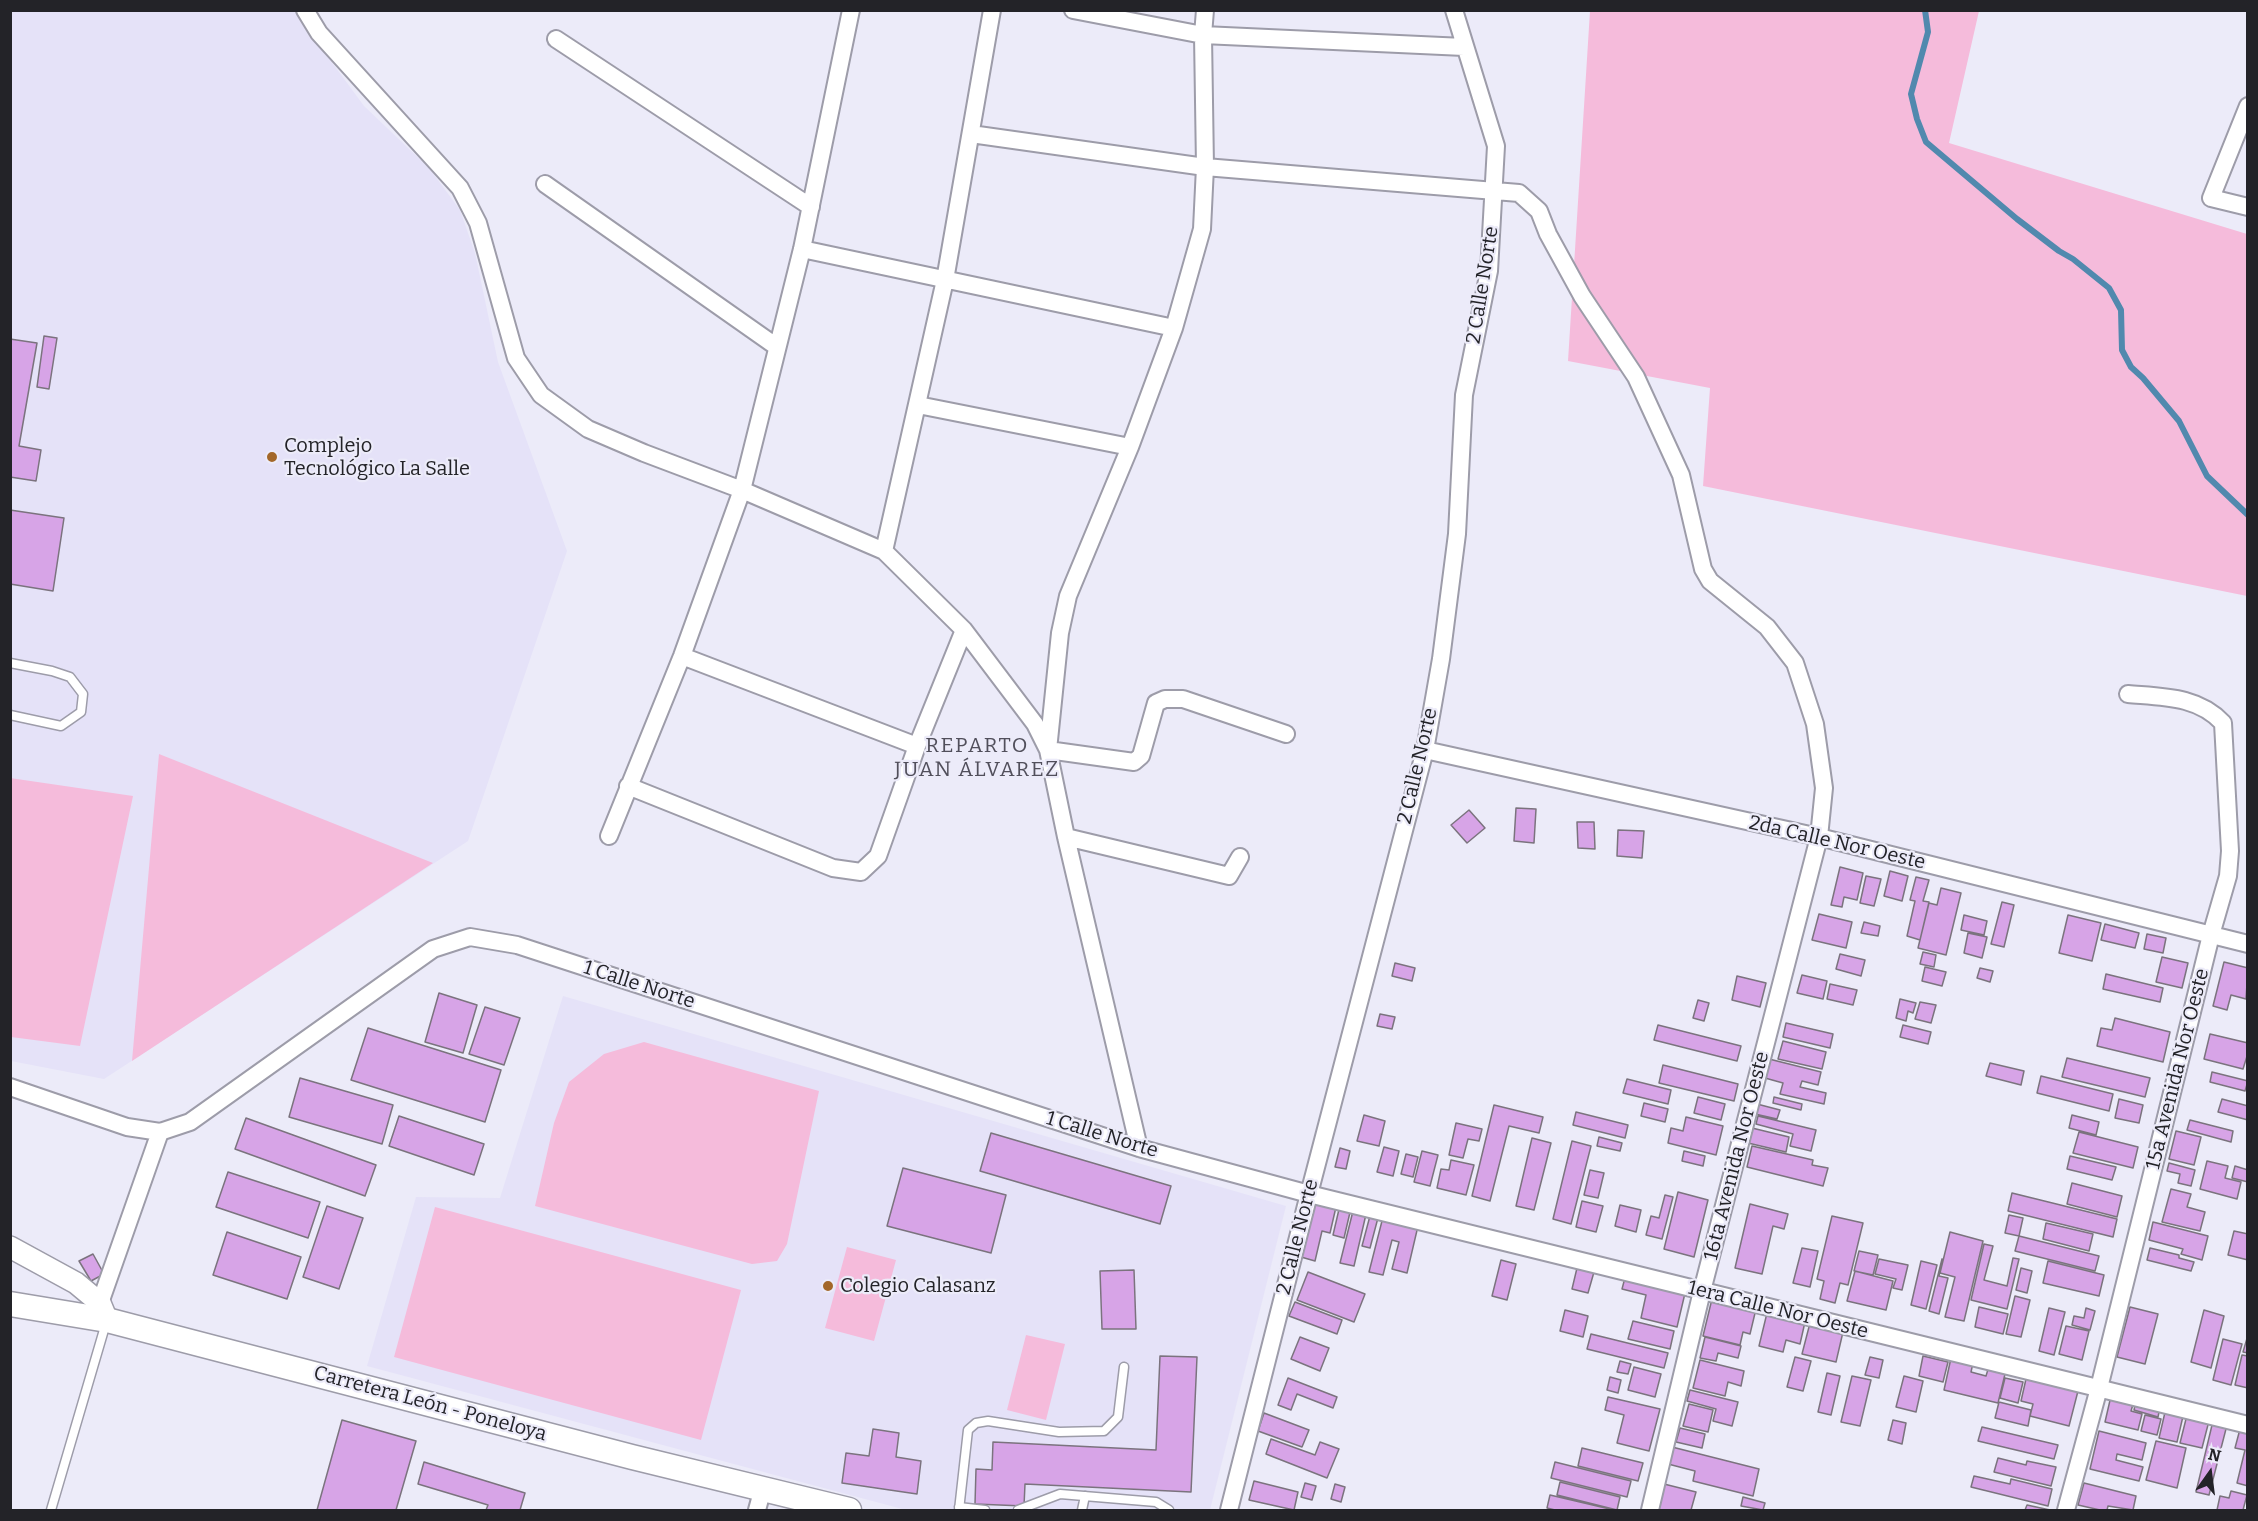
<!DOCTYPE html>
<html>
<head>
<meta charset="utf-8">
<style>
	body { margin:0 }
	#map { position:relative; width:2258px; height:1521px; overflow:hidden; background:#ecebf9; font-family:Bitter,serif }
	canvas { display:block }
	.frame { position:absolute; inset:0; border:12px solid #232328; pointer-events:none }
	.north { position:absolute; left:2180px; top:1443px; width:60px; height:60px; -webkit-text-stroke:4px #ecebf9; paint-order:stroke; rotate:14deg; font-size:16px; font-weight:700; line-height:24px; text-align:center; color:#232328 }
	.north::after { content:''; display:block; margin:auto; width:21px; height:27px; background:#232328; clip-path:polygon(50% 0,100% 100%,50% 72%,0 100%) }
</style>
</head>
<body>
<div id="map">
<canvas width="2258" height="1521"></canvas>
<div class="frame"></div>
<div class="north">N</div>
</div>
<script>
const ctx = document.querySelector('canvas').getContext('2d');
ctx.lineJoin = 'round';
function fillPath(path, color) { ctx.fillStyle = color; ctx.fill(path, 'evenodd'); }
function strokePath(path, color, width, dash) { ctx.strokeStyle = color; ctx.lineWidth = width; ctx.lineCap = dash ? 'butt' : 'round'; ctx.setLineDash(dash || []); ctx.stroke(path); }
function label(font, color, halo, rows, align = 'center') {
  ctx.font = font + ' Bitter,serif'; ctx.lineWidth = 4.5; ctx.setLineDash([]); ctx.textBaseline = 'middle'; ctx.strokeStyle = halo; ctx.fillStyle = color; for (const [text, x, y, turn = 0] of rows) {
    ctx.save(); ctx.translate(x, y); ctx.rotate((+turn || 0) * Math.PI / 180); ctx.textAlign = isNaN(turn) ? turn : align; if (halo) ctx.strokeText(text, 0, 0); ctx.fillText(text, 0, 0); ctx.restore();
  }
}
const built = new Path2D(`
	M10 11H294L364 106 429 168 460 210 475 253 498 362 567 551 468 841 104 1079 11 1061Z
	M563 996 1286 1206 1210 1510H906L367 1366 416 1197 500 1198Z`);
const green = new Path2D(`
	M1590 11H1979L1949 143 2247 234V596L1703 486 1710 388 1568 361Z
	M159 754 433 863 132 1061Z
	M10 778 133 796 80 1046 11 1037Z
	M644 1042 819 1091 787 1244 777 1261 752 1264 535 1206 554 1123 569 1082 604 1054Z
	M435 1207 741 1290 701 1440 394 1357Z
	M847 1247 896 1260 874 1341 825 1328Z
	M1026 1335 1065 1344 1046 1420 1007 1410Z`);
const stream = new Path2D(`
	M1925 10 1928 32 1911 94 1917 119 1926 142 2017 219 2059 251 2073 259 2109 288 2121 310 2122 350 2131 367 2143 378 2179 421 2207 476 2248 515`);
const building = new Path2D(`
	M44 336 57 338 49 389 37 387Z
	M10 339 37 343 19 446 41 450 36 481 10 477Z
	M10 510 64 518 53 591 10 584Z
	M1516 808 1536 809 1534 843 1514 841Z
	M1469 810 1485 828 1467 843 1451 825Z
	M1577 822H1594L1595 849 1578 848Z
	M1618 830 1644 831 1642 858 1617 856Z
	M1840 867 1863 873 1857 900 1844 897 1842 907 1831 905Z
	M1890 871 1908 876 1902 901 1884 896Z
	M1866 876 1881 879 1874 906 1860 903Z
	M1916 877 1929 880 1923 901 1929 902 1920 940 1907 936 1915 901 1910 900Z
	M1941 888 1961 893 1946 955 1918 948 1929 903 1937 905Z
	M2002 902 2014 905 2004 947 1991 944Z
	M1819 914 1852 922 1846 948 1812 940Z
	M1964 915 1987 921 1984 935 1961 930Z
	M2068 915 2101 923 2092 961 2059 953Z
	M1864 922 1880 926 1878 936 1861 933Z
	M2105 924 2139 933 2135 948 2101 940Z
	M1968 933 1987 937 1982 958 1964 953Z
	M2147 934 2166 938 2163 953 2144 949Z
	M1923 952 1936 955 1934 967 1920 964Z
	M1840 954 1865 960 1861 976 1836 969Z
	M2162 957 2188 963 2182 988 2156 982Z
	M2224 962 2248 968 2246 999 2231 995 2227 1010 2213 1006Z
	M1395 963 1415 968 1412 981 1392 976Z
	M1925 967 1946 972 1942 986 1922 981Z
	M1980 968 1993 971 1990 982 1977 978Z
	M2106 974 2163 988 2160 1002 2103 989Z
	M1802 975 1827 981 1823 999 1797 993Z
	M1737 976 1766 983 1760 1007 1732 1000Z
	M1830 984 1857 990 1853 1005 1827 999Z
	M439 993 477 1005 463 1053 425 1042Z
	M1900 999 1916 1003 1913 1013 1908 1011 1906 1021 1896 1018Z
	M1698 1000 1709 1003 1704 1021 1693 1018Z
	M1920 1002 1936 1005 1931 1023 1915 1019Z
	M485 1007 520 1018 504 1065 469 1054Z
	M1380 1014 1395 1017 1392 1029 1377 1026Z
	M2115 1018 2170 1032 2163 1062 2097 1046 2101 1028 2112 1030Z
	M1786 1023 1833 1034 1830 1048 1783 1037Z
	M1658 1025 1741 1046 1737 1061 1654 1040Z
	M1903 1025 1931 1032 1928 1044 1900 1037Z
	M368 1028 501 1070 485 1122 351 1080Z
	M2210 1034 2248 1043V1053L2243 1069 2204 1059Z
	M1783 1041 1826 1052 1822 1069 1778 1059Z
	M2067 1058 2150 1078 2145 1097 2062 1077Z
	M1769 1059 1821 1072 1818 1085 1802 1081 1800 1087 1826 1093 1824 1104 1780 1094 1783 1083 1765 1078Z
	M1990 1063 2024 1071 2021 1085 1986 1076Z
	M1663 1065 1738 1084 1734 1101 1659 1083Z
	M2212 1072 2248 1081 2245 1091 2210 1082Z
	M2041 1076 2113 1094 2109 1111 2037 1093Z
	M300 1078 393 1105 382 1144 289 1117Z
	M1627 1079 1671 1090 1668 1104 1623 1093Z
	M1698 1097 1725 1104 1721 1120 1694 1113Z
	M1774 1097 1802 1104 1801 1110 1773 1103Z
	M2119 1099 2143 1105 2139 1123 2115 1118Z
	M2222 1099 2248 1106V1120L2218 1112Z
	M1644 1103 1668 1109 1665 1122 1641 1116Z
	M1757 1104 1780 1110 1777 1119 1755 1114Z
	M1494 1105 1543 1117 1539 1133 1509 1126 1490 1201 1472 1196Z
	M1576 1112 1628 1125 1625 1138 1573 1125Z
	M1364 1115 1385 1121 1379 1146 1357 1141Z
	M2072 1115 2099 1122 2096 1135 2069 1128Z
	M399 1116 484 1144 474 1175 389 1146Z
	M1758 1116 1816 1130 1811 1151 1790 1146 1793 1134 1756 1124Z
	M1686 1117 1723 1126 1716 1155 1668 1143 1671 1128 1683 1131Z
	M246 1118 376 1165 365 1196 235 1149Z
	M2190 1120 2233 1131 2231 1142 2187 1130Z
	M1456 1123 1482 1129 1479 1141 1468 1139 1463 1158 1449 1155Z
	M1752 1128 1789 1137 1786 1152 1748 1143Z
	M2176 1131 2201 1137 2194 1165 2169 1159Z
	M2079 1132 2138 1147 2133 1168 2073 1153Z
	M991 1133 1171 1186 1160 1224 980 1171Z
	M1599 1137 1622 1143 1620 1151 1597 1146Z
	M1532 1138 1551 1143 1534 1210 1516 1206Z
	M1572 1141 1591 1146 1571 1224 1553 1219Z
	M1752 1146 1813 1160 1812 1165 1828 1168 1823 1186 1747 1167Z
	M1384 1147 1399 1151 1393 1176 1377 1172Z
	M1340 1148 1350 1151 1346 1169 1335 1167Z
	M1422 1151 1438 1155 1430 1186 1414 1182Z
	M1684 1151 1705 1156 1703 1166 1682 1161Z
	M1406 1154 1418 1157 1413 1177 1401 1174Z
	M2070 1156 2116 1167 2112 1180 2067 1169Z
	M1451 1160 1474 1165 1466 1195 1437 1188 1441 1169 1449 1170Z
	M2207 1161 2228 1166 2225 1178 2241 1182 2237 1199 2200 1189Z
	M2169 1163 2195 1170 2191 1186 2178 1183 2180 1174 2167 1171Z
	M2235 1166 2248 1170V1182L2232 1178Z
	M903 1168 1006 1195 991 1253 887 1226Z
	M1590 1170 1604 1173 1598 1198 1584 1195Z
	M228 1172 320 1202 308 1238 216 1207Z
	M2072 1183 2122 1196 2117 1217 2067 1204Z
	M2171 1189 2191 1194 2187 1207 2205 1212 2200 1231 2162 1222Z
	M1678 1192 1708 1200 1694 1257 1664 1249Z
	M2012 1193 2117 1219 2113 1237 2008 1211Z
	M1665 1195 1673 1197 1662 1239 1646 1235 1651 1216 1659 1218Z
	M1315 1201 1336 1207 1330 1233 1322 1231 1315 1261 1301 1257Z
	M1582 1201 1603 1206 1596 1232 1576 1227Z
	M1750 1204 1788 1214 1784 1229 1773 1226 1762 1274 1735 1268Z
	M1340 1205 1351 1208 1344 1238 1333 1235Z
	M1620 1205 1641 1210 1636 1232 1615 1226Z
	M327 1206 363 1218 339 1289 303 1277Z
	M1354 1207 1367 1210 1354 1266 1340 1263Z
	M1371 1212 1379 1214 1370 1248 1362 1246Z
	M2009 1215 2023 1218 2019 1236 2005 1233Z
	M1832 1216 1863 1223 1848 1285 1840 1283 1835 1303 1820 1299 1824 1281 1817 1279Z
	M1383 1217 1418 1226 1407 1273 1392 1269 1399 1242 1392 1240 1383 1275 1369 1272Z
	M2153 1222 2208 1236 2202 1260 2181 1254 2183 1249 2149 1240Z
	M2046 1223 2093 1234 2089 1251 2043 1239Z
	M2234 1231 2248 1234V1260L2228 1255Z
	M227 1232 301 1257 287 1299 213 1275Z
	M1950 1232 1983 1241 1964 1321 1945 1317 1955 1277 1940 1273Z
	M2019 1236 2099 1256 2095 1271 2015 1251Z
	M1984 1244 1993 1246 1984 1280 2007 1286 2013 1258 2019 1259 2007 1309 1971 1300Z
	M1802 1248 1818 1251 1810 1287 1793 1283Z
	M2150 1248 2179 1255V1258L2194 1262 2191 1271 2147 1260Z
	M1859 1251 1878 1255 1873 1275 1854 1271Z
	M93 1254 104 1274 91 1281 79 1261Z
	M1879 1259 1908 1265 1902 1290 1893 1288 1896 1279 1875 1274Z
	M1942 1259 1939 1276 1948 1278 1939 1314 1929 1311Z
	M1501 1260 1516 1264 1507 1300 1492 1296Z
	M1921 1261 1937 1265 1926 1309 1911 1305Z
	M2048 1261 2104 1275 2099 1296 2043 1283Z
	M1577 1268 1594 1272 1588 1293 1572 1289Z
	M2021 1268 2032 1271 2027 1293 2016 1290Z
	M1134 1270 1136 1329H1102L1100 1271Z
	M1855 1271 1893 1281 1886 1310 1847 1301Z
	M1308 1272 1365 1294 1354 1322 1297 1300Z
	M1626 1274 1686 1289 1677 1327 1641 1318 1646 1295 1622 1289Z
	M2015 1296 2030 1300 2021 1337 2006 1334Z
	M1712 1299 1756 1309 1750 1334 1743 1332 1740 1345 1703 1336Z
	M1295 1302 1342 1320 1337 1334 1289 1316Z
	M1979 1307 2008 1314 2003 1334 1975 1327Z
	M2130 1307 2158 1314 2145 1364 2117 1357Z
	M2049 1308 2065 1312 2054 1355 2039 1351Z
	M2086 1308 2095 1311 2090 1330 2072 1325 2074 1316 2084 1318Z
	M1565 1310 1588 1316 1583 1337 1560 1331Z
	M2204 1310 2224 1316 2211 1368 2191 1362Z
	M1767 1313 1805 1322 1800 1344 1786 1340 1783 1352 1759 1346Z
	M1633 1321 1674 1331 1670 1349 1628 1339Z
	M1810 1323 1843 1332 1836 1362 1802 1354Z
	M2066 1326 2089 1331 2082 1360 2059 1354Z
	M1591 1334 1668 1353 1664 1368 1587 1349Z
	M2248 1335V1353L2243 1352Z
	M1300 1337 1329 1348 1320 1371 1291 1359Z
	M1705 1337 1741 1346 1738 1358 1718 1353 1716 1361 1700 1358Z
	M2223 1339 2242 1344 2231 1385 2213 1380Z
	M2242 1355 2248 1356V1388L2235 1385Z
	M1160 1356 1197 1357 1191 1492 1025 1484 1024 1506 975 1504 976 1469 992 1470 993 1442 1156 1450Z
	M1923 1356 1948 1362 1943 1382 1919 1376Z
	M1795 1357 1811 1361 1803 1391 1787 1387Z
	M1870 1357 1883 1360 1879 1378 1865 1375Z
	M1951 1358 1973 1363 1971 1372 1986 1376 1989 1366 2006 1370 1998 1403 1944 1390Z
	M1700 1360 1744 1371 1741 1386 1728 1382 1725 1396 1693 1388Z
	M1620 1361 1631 1364 1628 1374 1617 1372Z
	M1634 1367 1661 1374 1655 1397 1628 1390Z
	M1827 1373 1840 1376 1831 1415 1818 1412Z
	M1852 1376 1871 1380 1860 1426 1841 1422Z
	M1904 1376 1923 1381 1916 1412 1896 1407Z
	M1610 1377 1621 1380 1618 1393 1607 1390Z
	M1288 1378 1337 1397 1333 1408 1297 1394 1291 1410 1278 1405Z
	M2005 1378 2023 1382 2018 1403 2000 1398Z
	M2026 1379 2078 1391 2069 1426 2030 1416 2033 1404 2021 1401Z
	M1690 1390 1738 1402 1732 1426 1713 1421 1716 1409 1687 1401Z
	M2111 1396 2134 1401 2131 1411 2142 1414 2138 1430 2105 1422Z
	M1608 1397 1660 1409 1649 1451 1617 1443 1624 1415 1605 1410Z
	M2136 1401 2160 1407 2158 1417 2134 1410Z
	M1999 1402 2031 1410 2028 1426 1995 1418Z
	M1689 1404 1713 1410 1708 1432 1683 1426Z
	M2166 1408 2184 1412 2177 1442 2159 1438Z
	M2188 1411 2210 1417 2202 1448 2180 1443Z
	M1264 1413 1309 1430 1302 1447 1258 1431Z
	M2145 1415 2161 1419 2157 1435 2141 1431Z
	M342 1420 416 1441 396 1510H317Z
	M1893 1420 1906 1423 1902 1444 1888 1440Z
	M2213 1421 2227 1425 2209 1495 2196 1492Z
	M1982 1427 2058 1445 2054 1459 1978 1441Z
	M1680 1428 1705 1434 1702 1448 1676 1442Z
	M873 1429 899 1433 896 1457 921 1461 917 1494 842 1483 846 1453 869 1456Z
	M2240 1429 2248 1431V1486L2237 1483 2245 1450 2235 1448Z
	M2099 1431 2146 1443 2142 1460 2117 1454 2116 1460 2143 1467 2139 1481 2090 1469Z
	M1271 1439 1315 1455 1320 1442 1339 1449 1327 1478 1266 1454Z
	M2156 1441 2186 1448 2177 1488 2146 1480Z
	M1672 1447 1759 1469 1753 1496 1693 1481 1695 1471 1668 1464Z
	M1582 1448 1643 1463 1638 1481 1578 1466Z
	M1998 1458 2026 1465 2027 1461 2056 1467 2051 1486 1994 1472Z
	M424 1462 525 1493 520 1510H486L488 1505 418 1484Z
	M1555 1462 1631 1481 1627 1497 1551 1478Z
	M1974 1476 2010 1484 2011 1479 2052 1489 2048 1506 1971 1487Z
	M1254 1481 1298 1492 1294 1510 1249 1500Z
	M1560 1482 1620 1497 1617 1510 1557 1495Z
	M1305 1483 1316 1486 1312 1500 1301 1497Z
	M2084 1483 2136 1496 2133 1510 2108 1506 2107 1510H2100L2078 1505Z
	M1335 1484 1345 1487 1341 1502 1331 1499Z
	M1664 1484 1696 1492 1691 1510H1658Z
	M2231 1491 2247 1495 2243 1510H2217L2220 1496 2229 1498Z
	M1550 1495 1614 1510H1555L1547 1508Z
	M1743 1497 1765 1503 1763 1510 1741 1506Z
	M2027 1505 2050 1510H2025Z`);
const service = new Path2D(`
	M10 663 52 671 70 677 83 694 81 712 61 726 10 715
	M959 1507 985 1510
	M51 1510 106 1323
	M959 1510 968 1430 976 1423 988 1421 1059 1432 1104 1431 1118 1417 1124 1367
	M1018 1510 1060 1494 1156 1502 1169 1510
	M1082 1510 1085 1496`);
const minor = new Path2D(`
	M305 10 319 33 460 188 478 223 516 358 541 395 588 429 644 453 742 490 884 551 964 630 1035 724 1048 750 1066 837 1139 1148
	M1073 10 1203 35 1464 47
	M1205 10 1203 35 1205 167 1202 229 1174 328 1130 447 1068 596 1060 633 1048 750 1134 762 1141 756 1156 703 1165 699H1183L1286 734
	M556 39 811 207
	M2248 106 2211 198 2248 207
	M971 134 1205 167 1519 193 1539 211 1548 234 1582 296 1636 377 1681 475 1703 569 1710 581 1767 627 1795 663 1815 724 1824 788 1819 837 1702 1291 1650 1510
	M545 184 777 347
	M802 249 1174 328
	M918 405 1130 447
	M884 551 945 280 992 10
	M682 656 917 746
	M1425 750 1819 837 2248 944
	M628 786 833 868 861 872 878 856 917 746 964 630
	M609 836 682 656 742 490 802 249 851 10
	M1066 837 1229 876 1240 857
	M10 1087 127 1127 160 1132 190 1122 433 949 470 937 517 945 1139 1148 1309 1194 2248 1425
	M100 1303 160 1132
	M757 1510 763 1488
	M1229 1510 1309 1194 1425 750 1441 659 1457 534 1464 395 1489 271 1496 146 1454 10
	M2066 1510 2099 1388 2211 935 2228 876 2230 851 2223 723C2198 696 2163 697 2128 694`);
const tertiary = new Path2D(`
	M10 1247 76 1283 100 1303 107 1320`);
const secondary = new Path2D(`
	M10 1304 107 1320 632 1457 849 1510`);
const markers = [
	[272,457,6,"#a36729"],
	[828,1286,6,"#a36729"]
];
const streetNames = [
	["2 Calle Norte",1483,285,-81],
	["2 Calle Norte",1418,766,-77],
	["2da Calle Nor Oeste",1837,843,13],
	["1 Calle Norte",639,985,18],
	["15a Avenida Nor Oeste",2178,1069,-76],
	["1 Calle Norte",1102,1135,17],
	["16ta Avenida Nor Oeste",1737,1156,-76],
	["2 Calle Norte",1298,1237,-76],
	["1era Calle Nor Oeste",1778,1310,14],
	["Carretera León - Poneloya",430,1404,15]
];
const poiNames = [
	["Complejo",284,446],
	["Tecnológico La Salle",284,469],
	["Colegio Calasanz",840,1286]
];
const neighbourhoodNames = [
	["REPARTO",977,746],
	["JUAN ÁLVAREZ",977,770]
];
fillPath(built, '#e5e2f8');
fillPath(green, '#f5bbdb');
strokePath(stream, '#5189ae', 6);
fillPath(building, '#d7a4e7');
strokePath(building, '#7b737e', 1.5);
strokePath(service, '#9d9ca9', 11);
strokePath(minor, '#9d9ca9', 20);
strokePath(tertiary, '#9d9ca9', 24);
strokePath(secondary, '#9d9ca9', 27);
strokePath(service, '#fff', 8);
strokePath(minor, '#fff', 16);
strokePath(tertiary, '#fff', 21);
strokePath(secondary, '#fff', 24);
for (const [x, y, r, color] of markers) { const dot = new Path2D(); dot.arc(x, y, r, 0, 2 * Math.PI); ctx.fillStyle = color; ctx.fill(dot); strokePath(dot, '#ecebf9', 2); }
label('20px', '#232328', '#ecebf9', streetNames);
label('20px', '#232328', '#ecebf9', poiNames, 'left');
ctx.letterSpacing = '1.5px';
label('21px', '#514f5b', '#ecebf9', neighbourhoodNames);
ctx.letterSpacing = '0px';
</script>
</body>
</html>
